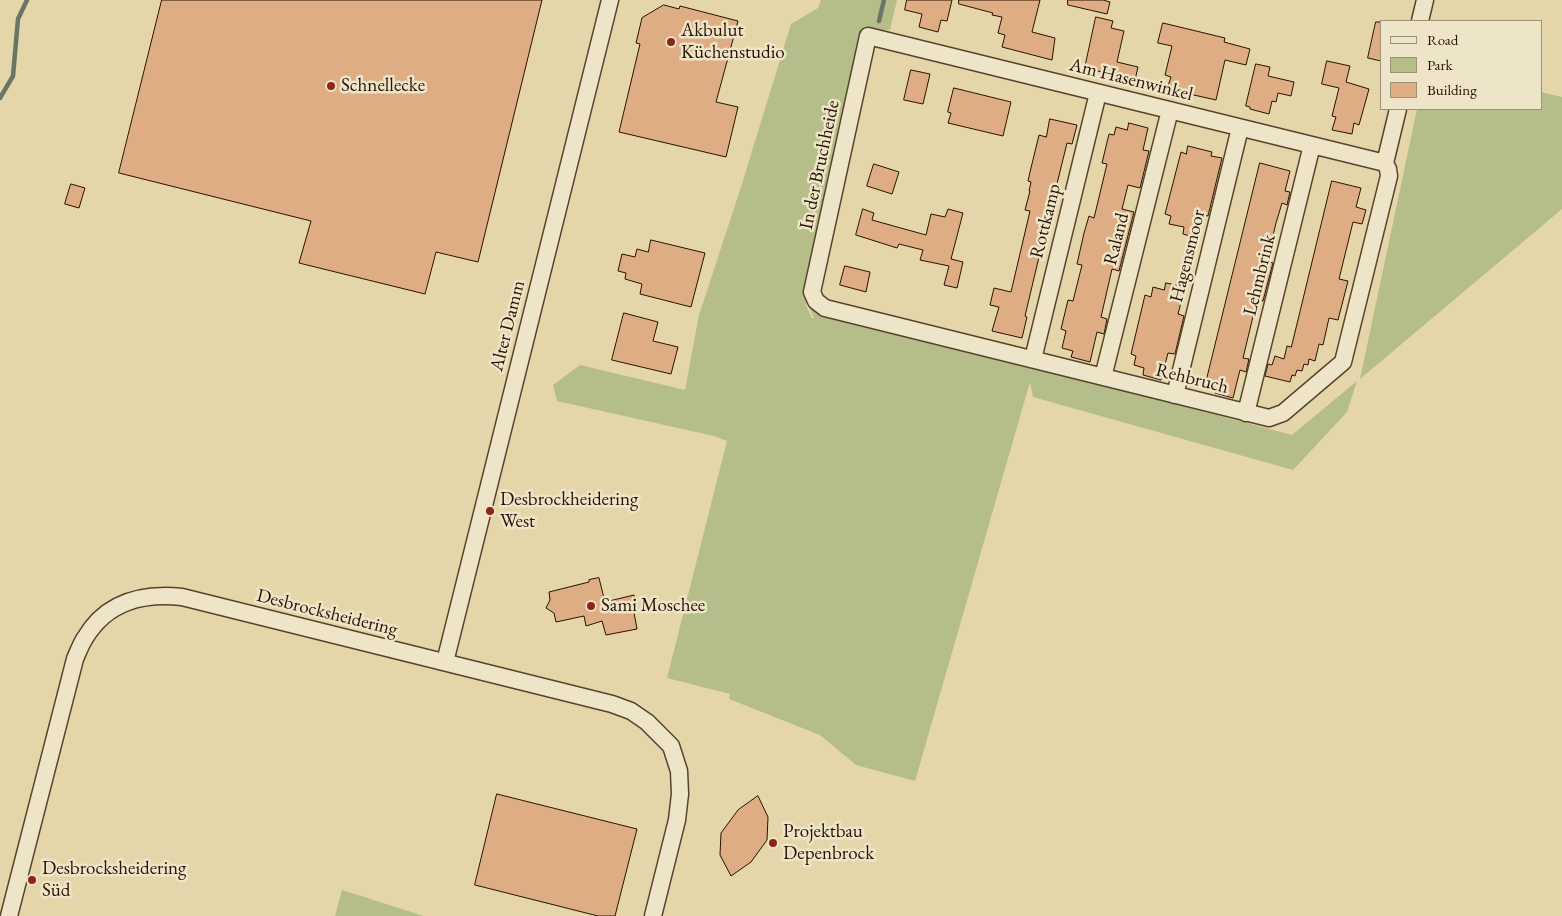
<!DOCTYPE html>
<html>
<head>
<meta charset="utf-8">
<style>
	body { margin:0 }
	#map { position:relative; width:1562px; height:916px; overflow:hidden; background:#e5d6aa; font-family:"EB Garamond",serif }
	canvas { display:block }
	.legend { position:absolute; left:1380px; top:20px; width:162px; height:90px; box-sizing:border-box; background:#eee4c8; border:1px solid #9f9078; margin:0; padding:6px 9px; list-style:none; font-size:15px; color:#281201 }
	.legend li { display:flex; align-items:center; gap:10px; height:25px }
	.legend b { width:25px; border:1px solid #9f9078 }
</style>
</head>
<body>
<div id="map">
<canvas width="1562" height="916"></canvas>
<ul class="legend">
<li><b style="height:6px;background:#eee4c8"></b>Road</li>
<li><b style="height:14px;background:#b5be88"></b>Park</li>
<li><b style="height:14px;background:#dead84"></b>Building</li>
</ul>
</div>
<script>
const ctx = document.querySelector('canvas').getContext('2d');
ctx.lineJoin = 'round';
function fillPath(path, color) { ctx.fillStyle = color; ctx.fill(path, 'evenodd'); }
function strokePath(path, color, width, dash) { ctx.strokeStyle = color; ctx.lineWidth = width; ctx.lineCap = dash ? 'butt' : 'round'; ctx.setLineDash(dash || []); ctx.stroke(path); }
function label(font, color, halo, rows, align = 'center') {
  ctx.font = font + ' "EB Garamond",serif'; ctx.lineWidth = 5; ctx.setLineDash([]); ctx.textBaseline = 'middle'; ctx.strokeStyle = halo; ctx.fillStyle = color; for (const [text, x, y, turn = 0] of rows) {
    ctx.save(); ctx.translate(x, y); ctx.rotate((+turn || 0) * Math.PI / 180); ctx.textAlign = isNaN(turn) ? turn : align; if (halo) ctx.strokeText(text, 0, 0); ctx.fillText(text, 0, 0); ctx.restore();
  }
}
const green = new Path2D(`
	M821 0H897L890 30 863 33 806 305 812 318H814L809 307 1292 435 1357 381 1347 412 1293 470 1033 397 1030 382 915 781 856 765 820 735 729 699 730 694 667 678 727 441 714 436 557 401 553 385 580 365 685 390 699 315 741 187 791 24 818 8Z
	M1541 92 1562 97V209L1360 379 1417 109H1541Z
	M342 890 424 916H335Z`);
const stream = new Path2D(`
	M879 21 884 0
	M0 98 13 76 18 19 27 0`);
const building = new Path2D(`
	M162 0H542L478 262 436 252 425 294 299 263 311 221 119 173Z
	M907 0H952L947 21 941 20 938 32 919 27 922 14 905 10Z
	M959 0H1040L1032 32 1055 38 1052 60 1002 47 1005 35 998 33 1002 17 992 15 993 13 959 4Z
	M1068 0H1103L1110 2 1107 14 1068 5Z
	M664 5 679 9 680 6 738 21 716 102 738 107 726 157 619 132 640 44 636 43 642 18Z
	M1096 17 1113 21 1111 28 1124 31 1117 62 1138 67 1135 80 1085 68Z
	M1376 22H1381V61L1368 58Z
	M1163 23 1225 38 1224 42 1250 49 1246 65 1225 60 1216 100 1167 89 1171 77 1165 75 1172 46 1158 43Z
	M1327 61 1350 66 1346 82 1369 89 1359 125 1354 123 1352 134 1332 130 1336 117 1332 116 1339 88 1322 84Z
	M1256 64 1270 67 1268 76 1294 82 1291 96 1278 93 1276 102 1272 101 1269 114 1250 109V107L1246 106Z
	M911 70 930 74 923 104 904 100Z
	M954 88 1011 102 1003 136 948 123 951 113 948 112Z
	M1050 119 1077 125 1072 144 1067 143 1054 196 1058 197 1053 217 1050 216 1039 257 1025 316 1027 317 1022 338 992 331 999 307 990 305 994 288 1011 292 1030 211 1025 210 1030 191H1029L1031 182 1028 181 1030 172 1039 135 1046 137Z
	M1129 123 1148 128 1143 150 1149 151 1140 188 1128 185 1122 209 1134 212 1119 271 1112 269 1101 317 1107 319 1104 334 1097 332 1090 362 1071 357 1073 351 1062 348 1066 331 1061 329 1068 300 1073 301 1082 265 1077 264 1084 233 1089 216 1094 218 1107 164 1102 163 1109 134 1114 135 1116 127 1127 130Z
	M1188 146 1212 152 1211 156 1222 158 1208 216 1203 215 1197 238 1183 234 1184 227 1169 224 1171 216 1165 214 1181 152 1186 154Z
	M1260 163 1290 171 1285 191 1290 192 1287 205 1282 203 1276 223 1267 261 1273 263 1263 301 1257 300 1243 358 1249 359 1246 372 1240 370 1233 398 1215 393 1216 386 1206 383Z
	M874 164 899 172 892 194 867 186Z
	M1332 181 1361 188 1356 207 1366 210 1362 224 1353 222 1339 279 1348 281 1338 320 1329 318 1323 345 1319 344 1315 361 1309 359 1308 365 1304 364 1302 371 1297 370 1295 376 1292 375 1290 382 1265 376 1268 364 1272 365 1275 356 1284 359 1287 346 1291 347Z
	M71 184 85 188 79 208 65 204Z
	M863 209 874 213 872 220 926 235 931 214 945 217 948 209 963 213 951 259 963 262 957 288 944 285 949 266 920 260 923 250 899 244 897 248 856 235Z
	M651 240 705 253 691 307 640 294 642 284 625 279 626 273 618 271 622 254 635 257 637 249 648 252Z
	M845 266 870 272 866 292 840 285Z
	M1166 283 1185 287 1178 314 1184 316 1175 354 1168 353 1161 380 1143 375 1144 368 1134 365 1136 356 1131 354 1145 295 1151 297 1153 287 1164 290Z
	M624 313 658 322 653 341 678 347 671 374 612 360Z
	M599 578 605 602 634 595 637 605 633 607 637 629 606 635 602 621 586 626 584 616 556 622 554 613 546 608 550 600 549 592 589 582V580Z
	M497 794 637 829 615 916H598L475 885Z
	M758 796 768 817 767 840 751 862 731 876 720 855 721 833 738 810Z`);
const minor = new Path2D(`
	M1420 21 1425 0
	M868 36 1385 163 1388 169 1389 176 1343 362 1283 413 1269 418 825 308 816 301 812 292Z
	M1385 163 1398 109
	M1033 359 1098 93
	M1103 377 1170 110
	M1175 395 1240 128
	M1246 413 1312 145
	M445 662 610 0
	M9 916 75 659C78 652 81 644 85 638 107 601 143 593 182 597L612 704 631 711 647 722 671 746 679 771 680 794 677 820 653 916`);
const markers = [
	[671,42,5,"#8f2418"],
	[331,86,5,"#8f2418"],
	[490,511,5,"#8f2418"],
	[591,606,5,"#8f2418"],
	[773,843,5,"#8f2418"],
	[32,880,5,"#8f2418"]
];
const poiNames = [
	["Akbulut",681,31],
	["Küchenstudio",681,53],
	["Schnellecke",341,86],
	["Desbrockheidering",500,500],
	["West",500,522],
	["Sami Moschee",601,606],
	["Projektbau",783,832],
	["Depenbrock",783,854],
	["Desbrocksheidering",42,869],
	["Süd",42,891]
];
const streetNames = [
	["Am Hasenwinkel",1131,80,14],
	["In der Bruchheide",820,165,-78],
	["Rottkamp",1046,221,-76],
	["Raland",1117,239,-76],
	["Hagensmoor",1188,256,-76],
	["Lehmbrink",1260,275,-76],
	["Alter Damm",508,326,-76],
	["Rehbruch",1192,379,14],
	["Desbrocksheidering",327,613,14]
];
fillPath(green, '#b5be88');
strokePath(stream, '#6a7665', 4.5);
fillPath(building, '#dead84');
strokePath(building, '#281201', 1);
strokePath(minor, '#57432b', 19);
strokePath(minor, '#eee4c8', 16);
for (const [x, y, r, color] of markers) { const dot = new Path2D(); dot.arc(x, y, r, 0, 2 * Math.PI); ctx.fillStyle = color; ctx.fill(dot); strokePath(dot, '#eee4c8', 2); }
label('19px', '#281201', '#eee4c8', poiNames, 'left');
label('19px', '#281201', '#eee4c8', streetNames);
</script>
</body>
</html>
